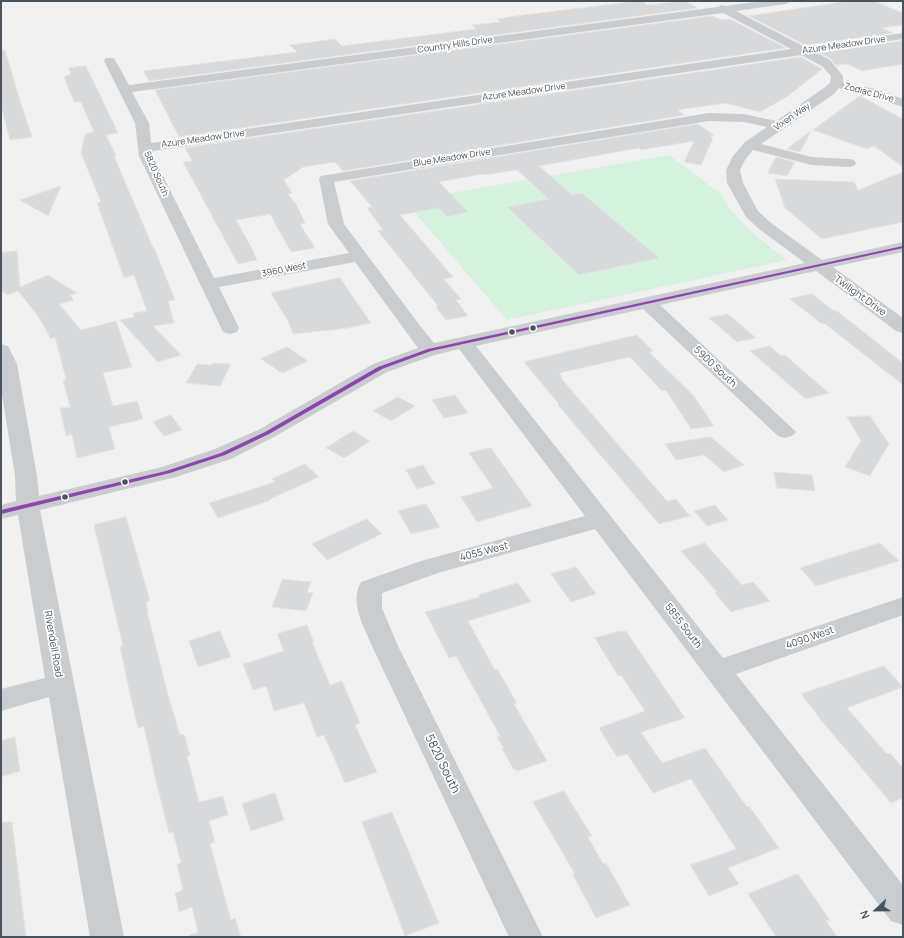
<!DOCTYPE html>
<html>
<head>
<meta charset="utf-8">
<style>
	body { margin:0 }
	#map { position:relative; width:904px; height:938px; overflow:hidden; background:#f2f1f1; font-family:Manrope,sans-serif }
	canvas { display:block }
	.frame { position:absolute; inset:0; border:2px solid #47555f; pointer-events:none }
	.north { position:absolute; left:856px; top:890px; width:40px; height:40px; -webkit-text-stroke:3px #fff; paint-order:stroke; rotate:248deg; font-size:11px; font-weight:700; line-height:16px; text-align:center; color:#47555f }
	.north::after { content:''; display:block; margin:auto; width:14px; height:18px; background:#47555f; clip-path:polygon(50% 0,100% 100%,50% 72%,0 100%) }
</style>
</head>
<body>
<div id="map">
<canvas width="904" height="938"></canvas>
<div class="frame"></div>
<div class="north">N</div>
</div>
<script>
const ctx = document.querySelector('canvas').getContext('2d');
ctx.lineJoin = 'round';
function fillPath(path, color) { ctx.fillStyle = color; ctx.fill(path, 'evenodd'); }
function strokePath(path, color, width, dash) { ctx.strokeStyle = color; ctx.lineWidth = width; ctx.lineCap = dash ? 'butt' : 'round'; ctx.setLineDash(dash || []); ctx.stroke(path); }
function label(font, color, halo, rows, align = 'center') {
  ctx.font = font + ' Manrope,sans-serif'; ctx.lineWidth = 3.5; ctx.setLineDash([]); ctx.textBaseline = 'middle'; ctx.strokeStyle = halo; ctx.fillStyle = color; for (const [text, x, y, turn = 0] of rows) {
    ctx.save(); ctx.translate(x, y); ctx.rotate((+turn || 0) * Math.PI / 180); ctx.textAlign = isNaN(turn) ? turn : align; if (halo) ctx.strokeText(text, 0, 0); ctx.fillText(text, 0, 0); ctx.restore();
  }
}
const green = new Path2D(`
	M669 155 721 194C736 223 762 240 787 260L507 320 405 201Z`);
const building = new Path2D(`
	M638 1H642L648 5 684 1 698 8 149 81 143 71 297 52 290 45 335 39 342 46 476 29 472 25 500 22 497 19 523 15Z
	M849 1H874L903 13V25L882 28 893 33 805 45 749 16Z
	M713 16 721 20 730 19 786 48 179 137 155 90Z
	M903 41V64L862 71 848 64 836 65 831 59 820 53Z
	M5 50 21 104 32 137 10 140 1 106V51Z
	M801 57 822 69 788 96 760 112 726 103 677 110 685 115 343 171 335 162 303 167 284 180 292 193 288 194 296 204 305 223 300 224 315 248 291 252 270 214 236 220 255 254H254L257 260 238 264 183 162 192 161 185 148Z
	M86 66 118 133 106 135 116 156H114L152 245 155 250 175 300 168 301 174 323 153 326 181 355 158 362 120 320 134 317 133 313 147 311 134 275 124 278 97 203 101 202 81 153 85 134 94 132 81 102H74L64 77 71 74 69 68Z
	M860 96 903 119V167L874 146 867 149 813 130Z
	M698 124 714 135 710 136 713 138 701 165 684 162 694 141 641 150 639 148 539 166 572 195 582 193 659 258 579 275 507 207 549 199 517 170 484 175 482 174 439 182 468 212 447 217 439 208 400 215 453 277 444 279 461 299 456 300 468 316 446 320 436 307 438 306 378 231 383 230 367 208 372 207 350 181Z
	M811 131 800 152 787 149Z
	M776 157 795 162 787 176 768 173Z
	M903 172V222L822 239 785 208 775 179 854 182 858 190Z
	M61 186 48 216 20 200Z
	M17 251 20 287 48 275 77 293 70 295 74 300 59 304 81 330 116 321 132 367 103 373 113 406 137 401 143 419 109 427 115 449 77 458 72 434 66 436 60 408 70 407 63 380 66 379 55 337 51 339 38 316 18 291 8 295 1 291V253Z
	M340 278 371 323 348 328 293 334 289 323 271 293Z
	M812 294 834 311H837L903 363V385L824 323 822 324 790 299Z
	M728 314 756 338 737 342 709 318Z
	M637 335 653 351 649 352 694 396 714 426 691 429 666 390 662 391 630 357 559 373 562 377H560L596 419 667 501 676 499 690 516 659 524 558 405 559 404 524 362Z
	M770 346 781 356 785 355 829 393 806 399 750 351Z
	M287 347 308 361 282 373 261 359Z
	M213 363 231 364 220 386 186 383 197 364 212 365Z
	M455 395 468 413 444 418 432 400Z
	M398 397 415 406 391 421 373 411Z
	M171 415 182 430 164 436 153 422Z
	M870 416 889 444 870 476 845 467 861 441 847 417Z
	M353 431 370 441 344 458 326 448Z
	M711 437 744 465 724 472 704 455 676 460 665 444Z
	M491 448 532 506 477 522 461 497 493 488 469 453Z
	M305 464 319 477 270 499 271 500 218 518 209 503 275 482 272 479Z
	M423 465 435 484 417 489 406 470Z
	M774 472 812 475 815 491 777 488Z
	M426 504 440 527 411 534 398 511Z
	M715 505 728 520 707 526 694 511Z
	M126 517 150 601 146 602 148 611H147L168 695 180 735 184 734 190 755 187 756 199 802 223 796 228 815 209 821 215 842 210 844 231 920 235 918 241 937H190L189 935 198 932 192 907 179 912 175 893 183 890 177 864 181 863 173 832 169 833 155 777 144 726 138 728 132 703 120 647 123 646 94 525Z
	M367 519 382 534 327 560 312 544Z
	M705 543 742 585 753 582 770 601 731 612 715 593 717 592 681 551Z
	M880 543 899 561 816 586 800 568Z
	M576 567 596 594 571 602 551 574Z
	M283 579 311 582 307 592 313 593 306 611 272 607Z
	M518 583 531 602 468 621 495 670 497 669 517 703 514 704 547 761 517 771 516 769 514 770 502 749 504 748 497 737 500 736 456 656 449 658 425 612 480 597 479 595Z
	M307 625 314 642H312L330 685 342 681 360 723 355 725 377 772 345 783 324 735 317 737 304 703 274 711 266 686 253 690 243 664 284 651 277 634Z
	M220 631 231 657 198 667 189 641Z
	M622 631 623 632 626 631 685 718 641 732 662 763 705 748 747 807 749 806 779 848 728 868 739 884 709 896 690 865 736 849 691 779 653 793 627 754 617 757 599 728 645 711 621 675 618 676 595 638Z
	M884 666 903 687 847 708 887 754 890 753 903 768V798L891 803 816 714H817L801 694Z
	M15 737 20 771 1 777V741Z
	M564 791 592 836 588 837 603 864 606 863 630 905 596 918 573 875 575 874 533 802Z
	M275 793 284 820 251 831 242 804Z
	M392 812 439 923 405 936 362 822Z
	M1 822H12L26 937H1Z
	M798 874 830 920 826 921 837 937H776L748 894Z`);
const minor = new Path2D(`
	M762 1H791L786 4 736 11 805 47 903 33V39L815 52 830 60 843 76V82L879 90 903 99V107L870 96 839 88 834 94 761 144 812 157 849 159 854 160 856 163 854 166 849 167 812 165 753 150 745 160 740 170 743 183 758 211 771 223 822 260 903 242V252L833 267 903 318V333L896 331 816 271 660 305 792 428 796 432 792 436 785 438 778 436 643 309 476 346 723 658 903 597V615L736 674 903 885V925L891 921 595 529 438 573 382 593V608L398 646 543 937H509L372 646C364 626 349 603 361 582L421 561 585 516 459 349 435 355 387 372 274 437 231 459 176 477 40 510 124 937H90L49 697 1 711V689L45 678 18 515 1 519V505L16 501 15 476 1 388V344L8 346 17 364 37 476 39 496 162 467 215 449 260 429 373 364 418 348 355 262 219 287 239 328 237 332 230 334 223 332 139 156 135 123 104 61 106 58H114L129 85 717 7 722 5 726 6ZM723 13 791 49 151 143 149 123 132 92ZM801 55 822 66 831 76 830 83 824 88 776 121 744 114 709 113 321 176 319 179 328 224 349 253 214 278 153 156V151ZM709 121 744 122 767 127 745 142 733 156 726 170 727 183 746 217 759 229 805 263 434 343 421 327 344 224 334 182Z`);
const bus1 = new Path2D(`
	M903 246V248L431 351 382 369 269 434 225 455 170 473 1 514V510L166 471 221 453 265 432 378 367 428 349Z`);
const markers = [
	[533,328,3.5,"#47555f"],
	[512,332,3.5,"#47555f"],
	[125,482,3.5,"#47555f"],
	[65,497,3.5,"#47555f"]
];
const farStreetnames = [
	["Country Hills Drive",455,45,-8],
	["Azure Meadow Drive",844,45,-8],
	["Azure Meadow Drive",524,92,-8],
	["Zodiac Drive",869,93,15],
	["Vixen Way",792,117,-34],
	["Azure Meadow Drive",203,139,-8],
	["Blue Meadow Drive",452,158,-9],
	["5820 South",156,174,66],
	["3960 West",284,270,-11]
];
const streetNames = [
	["Twilight Drive",860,296,36],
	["5900 South",715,367,43],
	["4055 West",484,552,-15],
	["5855 South",683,626,52],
	["4090 West",810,638,-19],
	["Rivendell Road",53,644,80]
];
const nearStreetnames = [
	["5820 South",442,764,64]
];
fillPath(green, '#d4f2de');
fillPath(building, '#d8d9da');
strokePath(building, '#e3e3e4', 1);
fillPath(minor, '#cacdd0');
fillPath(bus1, '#8e44ad');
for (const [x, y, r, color] of markers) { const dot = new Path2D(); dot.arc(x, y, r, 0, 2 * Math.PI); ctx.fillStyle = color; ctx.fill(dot); strokePath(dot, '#fff', 1.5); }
label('9px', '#47555f', '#fff', farStreetnames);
label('10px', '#47555f', '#fff', streetNames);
label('12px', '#47555f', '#fff', nearStreetnames);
</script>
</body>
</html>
